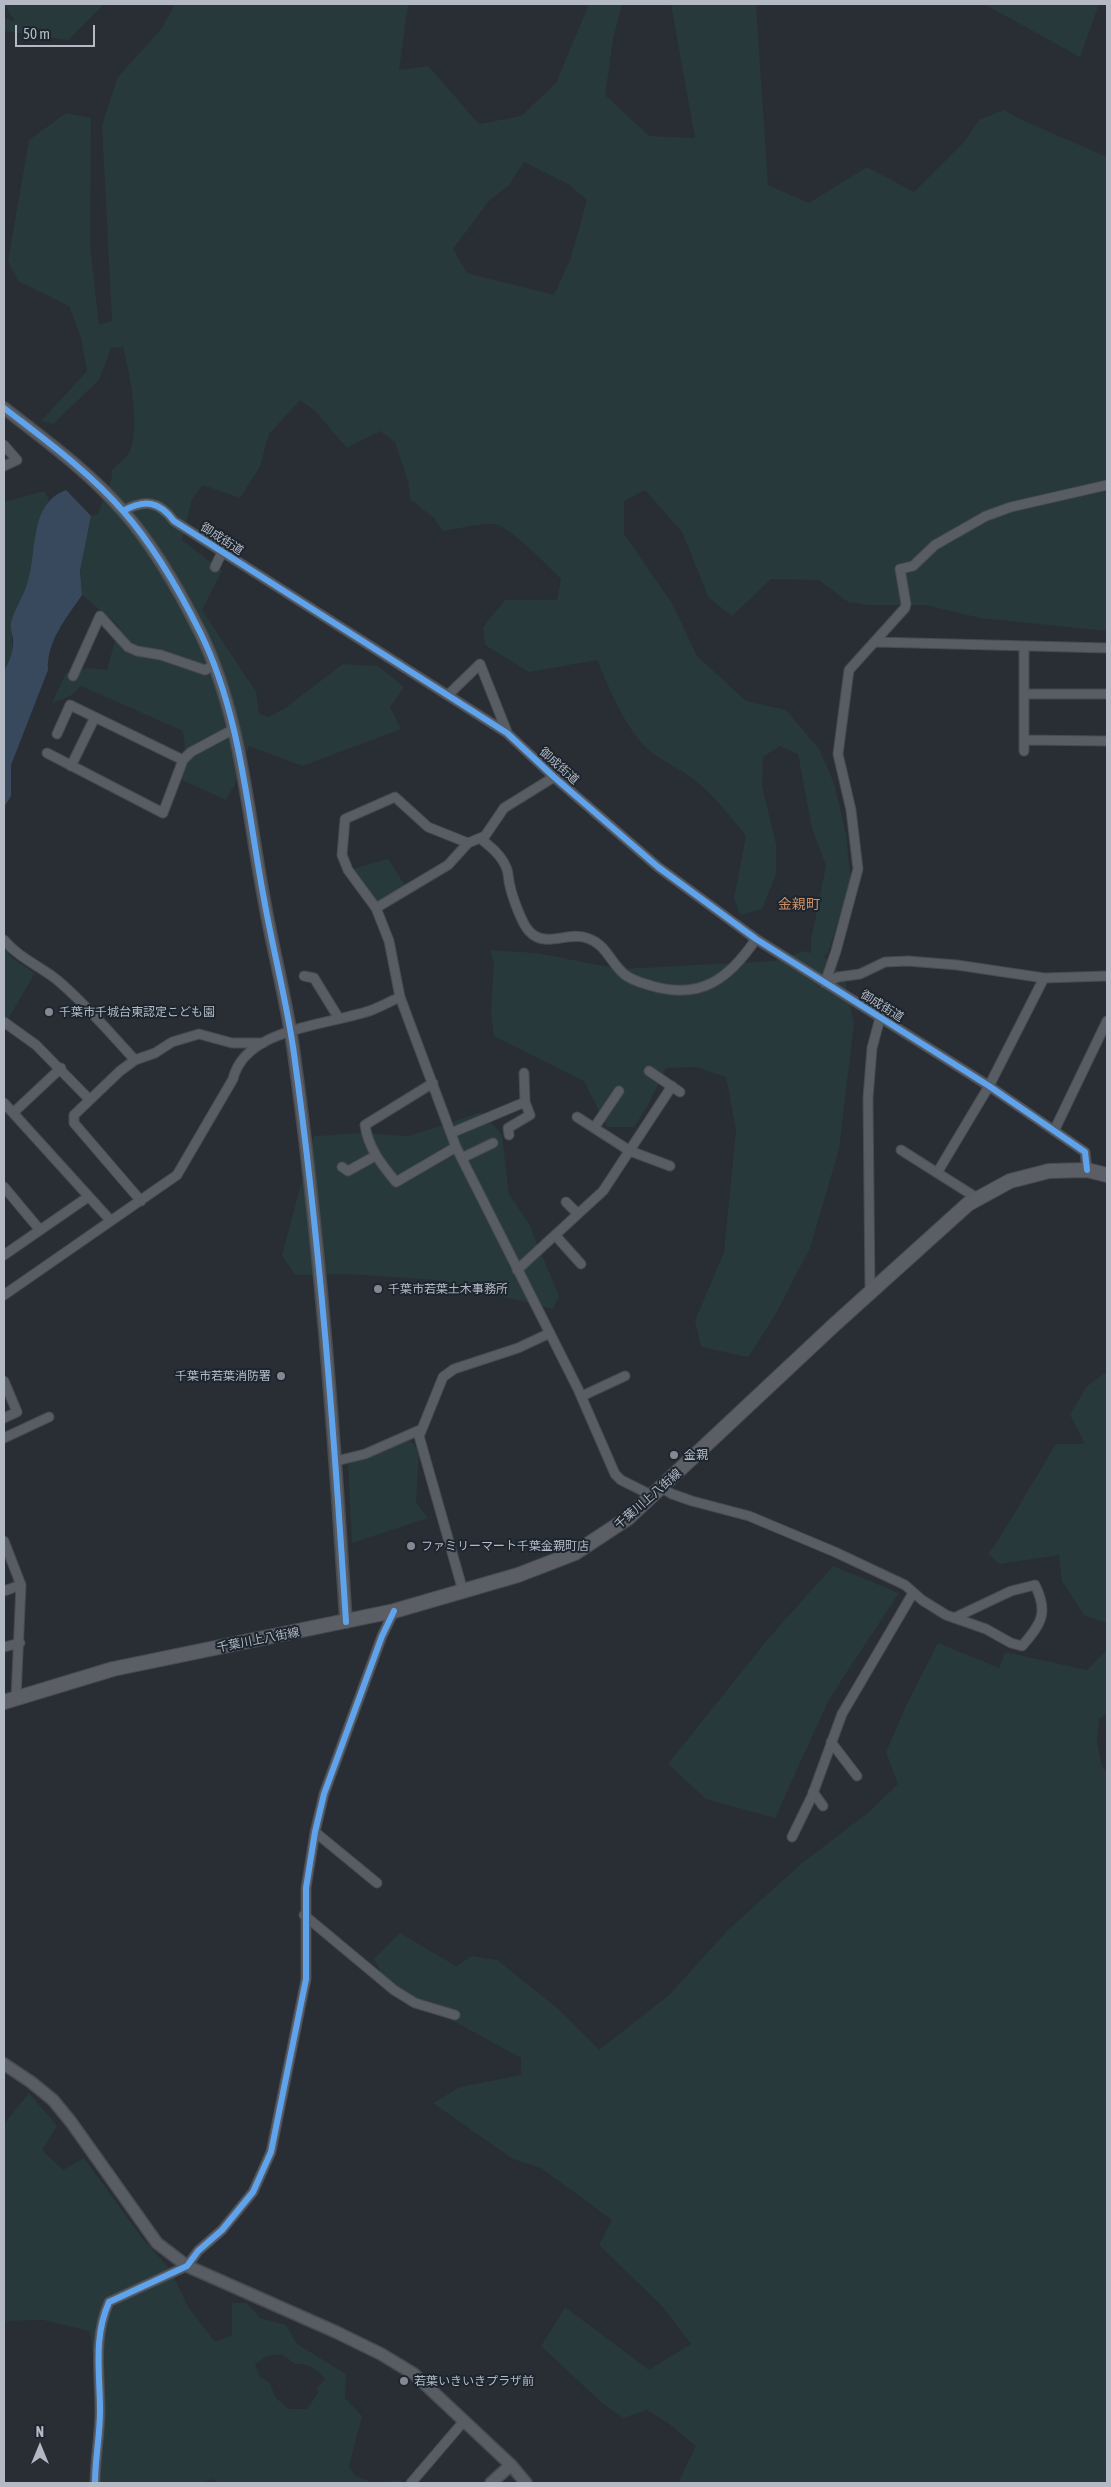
<!DOCTYPE html>
<html>
<head>
<meta charset="utf-8">
<style>
	body { margin:0 }
	#map { position:relative; width:1111px; height:2487px; overflow:hidden; background:#292e34; font-family:"Asap Condensed",sans-serif }
	canvas { display:block }
	.frame { position:absolute; inset:0; border:5px solid #b3bac5; pointer-events:none }
	.north { position:absolute; left:15px; top:2422px; width:50px; height:50px; -webkit-text-stroke:4px #1d252e; paint-order:stroke; rotate:0deg; font-size:14px; font-weight:700; line-height:20px; text-align:center; color:#b3bac5 }
	.north::after { content:''; display:block; margin:auto; width:18px; height:22px; background:#b3bac5; clip-path:polygon(50% 0,100% 100%,50% 72%,0 100%) }
	.scale { position:absolute; left:15px; top:25px; width:80px; height:22px; box-sizing:border-box; border:2px solid #b3bac5; border-top:0; padding-left:6px; font-size:15px; line-height:18px; white-space:nowrap; color:#b3bac5; -webkit-text-stroke:4px #1d252e; paint-order:stroke }
</style>
</head>
<body>
<div id="map">
<canvas width="1111" height="2487"></canvas>
<div class="frame"></div>
<div class="north">N</div>
<div class="scale">50 m</div>
</div>
<script>
const ctx = document.querySelector('canvas').getContext('2d');
ctx.lineJoin = 'round';
function fillPath(path, color) { ctx.fillStyle = color; ctx.fill(path, 'evenodd'); }
function strokePath(path, color, width, dash) { ctx.strokeStyle = color; ctx.lineWidth = width; ctx.lineCap = dash ? 'butt' : 'round'; ctx.setLineDash(dash || []); ctx.stroke(path); }
function label(font, color, halo, rows, align = 'center') {
  ctx.font = font + ' "Asap Condensed","Noto Sans JP",sans-serif'; ctx.lineWidth = 4; ctx.setLineDash([]); ctx.textBaseline = 'middle'; ctx.strokeStyle = halo; ctx.fillStyle = color; for (const [text, x, y, turn = 0] of rows) {
    ctx.save(); ctx.translate(x, y); ctx.rotate((+turn || 0) * Math.PI / 180); ctx.textAlign = isNaN(turn) ? turn : align; if (halo) ctx.strokeText(text, 0, 0); ctx.fillText(text, 0, 0); ctx.restore();
  }
}
const green = new Path2D(`
	M4 4H104L68 40 4 31V18L15 21Z
	M175 4H408L399 70 428 66 479 124 521 116 556 83 589 4H622L613 40 605 95 649 136 695 138 671 4H756L768 185 809 203 867 167 914 192 964 142 979 120 1004 110 1020 119 1107 157V631L980 618 926 605H868L848 602 819 580 771 579 732 616 709 598 682 532 645 490 624 501V534L673 605 697 656 746 701 786 710 819 749 834 783 846 834 851 882 828 952 824 957 844 977 854 1023 839 1149 810 1248 774 1317 748 1357 701 1347 695 1321 724 1252 736 1130 726 1077 696 1067 666 1068 647 1107 634 1127H607L584 1081 494 1036 491 1013 494 963 490 950 537 953 619 969 774 961 804 951 811 953V940L826 866 812 828 798 754 780 746 763 757 762 786 776 844V874L762 909 740 915 734 898 746 836C730 816 713 794 692 778 674 765 654 758 639 740 620 716 609 688 597 660L529 672 485 645 483 627 505 600H557L561 579C547 565 515 532 498 525 486 521 457 529 443 531L435 519 410 499 408 481 395 442 380 431 347 448 315 411 300 400 269 434 260 466 240 498 203 485 192 499 182 540 222 571 202 610 256 692 259 714 269 717 285 708 343 664 378 666 404 687 390 707 401 729 302 766 249 746 235 784 226 800 171 775 185 747 183 731 81 686 70 696 52 703 66 673 89 668 107 670 119 626 82 595 80 571 91 516 98 514 112 478 111 471C116 465 127 458 130 451 140 424 130 375 123 347L111 348 99 380 53 424 41 421 87 371 81 337 69 306 18 281 8 261 29 140 66 113 91 118 90 244 99 325 112 321 102 126 117 78 162 28ZM524 162 568 184 587 200 570 260 554 295 467 273 453 249 489 201 509 185Z
	M984 4H1099L1080 57Z
	M44 491 49 499 35 534 32 568 28 583 11 625 13 653 4 671V502Z
	M388 859 406 887 375 904 352 869Z
	M4 948 12 958 35 973 7 1021 4 1020Z
	M482 1112 502 1135 509 1194 529 1224 559 1296 553 1309 437 1280 348 1274 295 1275 282 1255 314 1136 363 1133 409 1136Z
	M1103 1374H1107V1623L1084 1615 1062 1581 1059 1555 999 1564 988 1554 999 1539 1056 1444H1085L1070 1415 1086 1387Z
	M410 1440 419 1450 416 1502 428 1518 352 1543 348 1464Z
	M833 1566 899 1593 829 1699 775 1818 706 1799 668 1764 768 1639Z
	M938 1643 999 1668 1005 1652 1087 1670 1107 1650V1713L1099 1719 1097 1741 1102 1767 1107 1771V2483H682L679 2481 696 2446 668 2423 647 2410 623 2418 601 2402 541 2346 565 2307 649 2370 691 2344 663 2307 599 2245 612 2220 541 2168 513 2159 433 2103 460 2087 521 2075V2058L388 1985 374 1959 400 1933 456 1966 472 1956 497 1960 557 2008 599 2050 669 1995 729 1929 802 1863 869 1812 898 1784 886 1752 906 1706Z
	M29 2093 57 2126 42 2150 63 2170 84 2158 142 2238 170 2269 188 2307 215 2342 232 2335V2303H247L260 2318 286 2325 297 2344 346 2374 345 2398 362 2416 349 2466 355 2476 374 2483 400 2480 404 2483H218L213 2479 202 2483H97L102 2442 90 2331 43 2320 4 2321V2124ZM282 2354 295 2364C308 2363 317 2369 325 2379L317 2388 318 2393 307 2409H289L276 2398 269 2382 260 2377 255 2364 267 2356Z`);
const water = new Path2D(`
	M66 490 91 516 80 571 82 595C67 617 46 642 48 670L11 765V796L4 807V671C10 660 14 651 13 638 12 634 10 628 11 623 14 610 23 597 27 584 38 553 28 504 66 490Z`);
const minor = new Path2D(`
	M4 445 17 460 4 466
	M123 511C145 499 159 501 174 521L507 733 554 777 658 867 756 939 989 1086 1085 1152 1087 1170
	M215 567 222 552
	M875 642 1107 648
	M1024 646V751
	M73 676 100 616 128 647 137 651 161 655 205 670 214 665
	M1024 694H1107
	M448 695 480 664 507 732
	M57 734 70 705 183 760
	M1024 740 1107 741
	M47 753 163 813 183 760 191 752 234 729
	M71 766 95 717
	M481 839C491 847 501 855 506 867 509 873 508 880 510 886 512 896 522 924 529 931 545 949 567 931 587 938 606 944 610 962 624 974 632 981 643 983 652 986 701 1000 729 979 756 939
	M468 843 428 827 395 797 345 819 342 855 348 870 376 908 389 941 400 997 456 1147 578 1389 615 1474 621 1480 653 1496
	M376 908 448 865 468 843 485 836 504 808 554 777
	M4 940C19 958 38 965 56 979 84 1002 110 1033 135 1060
	M304 976 314 978 338 1017
	M825 983 836 951 858 869 851 810 838 754 849 670 905 608 906 604 900 569 913 566 935 545 986 516 1011 507 1107 485
	M825 983 838 977 860 974 885 962 908 961 957 965 1044 978 1107 976
	M4 1022 36 1045 89 1099
	M649 1071 680 1092
	M433 1083 365 1125C368 1148 382 1165 396 1182L456 1147
	M4 1103 111 1221
	M14 1112 61 1068
	M577 1117 630 1151 670 1166
	M594 1128 619 1091
	M1054 1131 1107 1021
	M451 1133 525 1102
	M509 1135 508 1128 530 1115 525 1102 524 1073
	M901 1150 977 1198
	M462 1158 493 1143
	M342 1167 348 1171 375 1156
	M937 1173 989 1086 1044 978
	M4 1187 40 1230
	M141 1201 74 1123V1115L120 1071 135 1060 155 1053 172 1042 199 1034 232 1043H263
	M566 1202 578 1214
	M555 1235 581 1264
	M4 1255 88 1197
	M517 1270 603 1191 672 1086
	M870 1292 868 1098 872 1048 880 1018
	M4 1295 177 1175 233 1079C245 1027 331 1025 372 1010 382 1006 391 1001 400 997
	M4 1381 17 1412 4 1418
	M582 1396 625 1376
	M422 1429 419 1436 463 1591
	M4 1438 49 1417
	M336 1461 365 1454 422 1429 443 1377 454 1369 518 1348 550 1333
	M662 1488 672 1494 692 1501 749 1516 835 1552 905 1585 922 1600 946 1615 986 1629 1011 1643 1022 1646C1041 1624 1049 1613 1035 1585L1011 1591 954 1618
	M4 1541 21 1585 16 1698
	M4 1591 21 1585
	M4 1647 20 1643
	M831 1742 857 1776
	M813 1792 823 1806
	M315 1832 377 1883
	M792 1837 812 1796 842 1714 913 1593
	M304 1915 394 1990 415 2003 455 2015
	M95 2483C95 2459 100 2435 100 2411 100 2372 93 2338 109 2302L187 2266 198 2251 222 2230 253 2192 271 2152 306 1979V1888L315 1832 324 1794 382 1636 394 1611
	M411 2483 464 2421`);
const tertiary = new Path2D(`
	M4 408C45 440 88 471 123 511 154 546 179 590 200 632 241 715 247 810 264 899 273 951 287 1002 294 1054 320 1242 334 1432 346 1622
	M4 2064 31 2082 53 2100 71 2122 157 2243 187 2266 336 2332 381 2354 414 2374 511 2465 526 2483
	M491 2483 511 2465`);
const primary = new Path2D(`
	M4 1702 113 1669 394 1611 518 1575 575 1553 628 1518 834 1325 968 1204 1010 1181 1049 1171 1087 1170 1107 1175`);
const cycleway = new Path2D(`
	M4 408C45 440 88 471 123 511 154 546 179 590 200 632 241 715 247 810 264 899 273 951 287 1002 294 1054 320 1242 334 1432 346 1622
	M123 511C145 499 159 501 174 521L507 733 554 777 658 867 756 939 989 1086 1085 1152 1087 1170
	M95 2483C95 2459 100 2435 100 2411 100 2372 93 2338 109 2302L187 2266 198 2251 222 2230 253 2192 271 2152 306 1979V1888L315 1832 324 1794 382 1636 394 1611`);
const markers = [
	[49,1012,5,"#838992"],
	[378,1289,5,"#838992"],
	[281,1376,5,"#838992"],
	[674,1455,5,"#838992"],
	[411,1546,5,"#838992"],
	[404,2381,5,"#838992"]
];
const streetNames = [
	["御成街道",222,539,33],
	["御成街道",559,766,42],
	["御成街道",882,1006,32],
	["千葉川上八街線",648,1499,-41],
	["千葉川上八街線",258,1640,-11]
];
const poiNames = [
	["千葉市千城台東認定こども園",59,1012],
	["千葉市若葉土木事務所",388,1289],
	["千葉市若葉消防署",271,1376,"right"],
	["金親",684,1455],
	["ファミリーマート千葉金親町店",421,1546],
	["若葉いきいきプラザ前",414,2381]
];
const neighbourhoodNames = [
	["金親町",799,905]
];
fillPath(green, '#27393a');
fillPath(water, '#38495d');
strokePath(minor, '#474a4f', 11);
strokePath(tertiary, '#474a4f', 14);
strokePath(primary, '#474a51', 16);
strokePath(minor, '#585c63', 9);
strokePath(tertiary, '#585c63', 11);
strokePath(primary, '#5b5f65', 14);
strokePath(cycleway, '#60a3ed', 6);
for (const [x, y, r, color] of markers) { const dot = new Path2D(); dot.arc(x, y, r, 0, 2 * Math.PI); ctx.fillStyle = color; ctx.fill(dot); strokePath(dot, '#1d252e', 2); }
label('12px', '#b3bac5', '#1d252e', streetNames);
label('12px', '#b3bac5', '#1d252e', poiNames, 'left');
label('14px', '#cc9067', '#1d252e', neighbourhoodNames);
</script>
</body>
</html>
